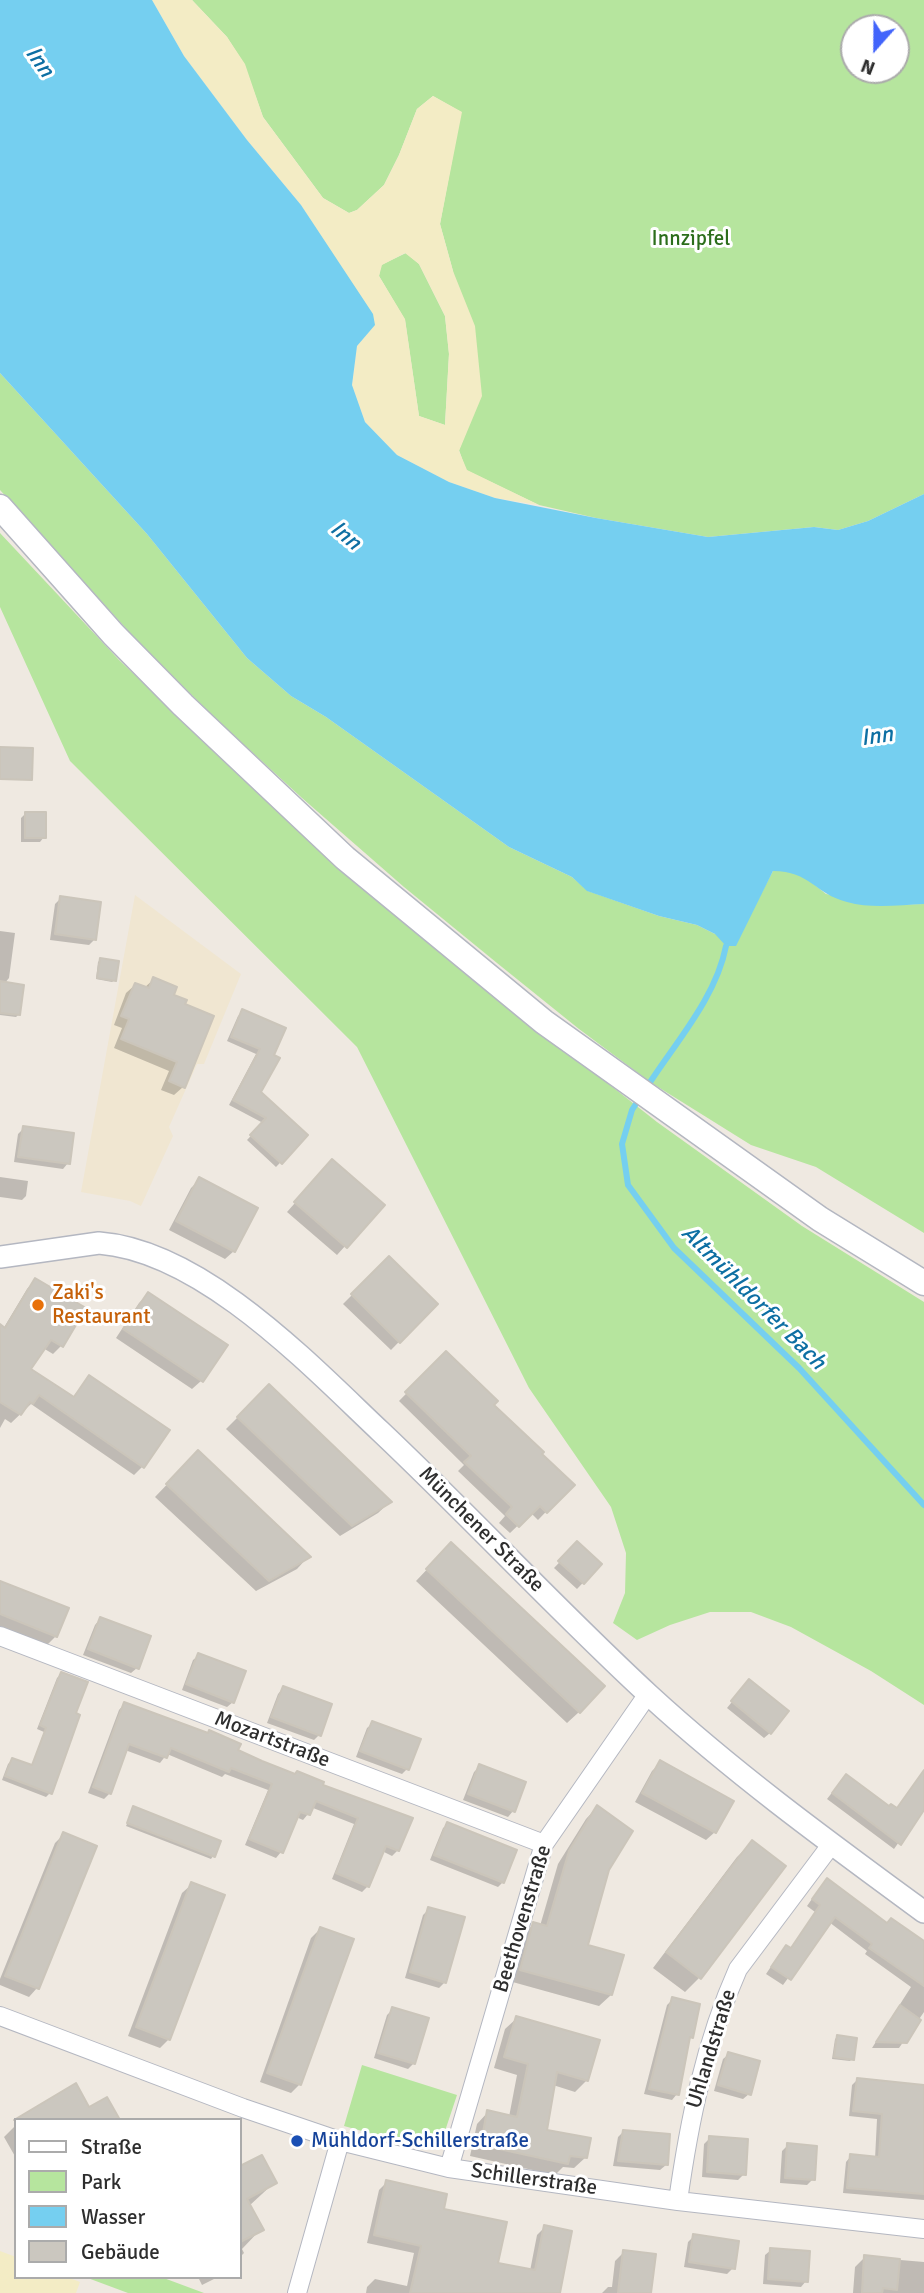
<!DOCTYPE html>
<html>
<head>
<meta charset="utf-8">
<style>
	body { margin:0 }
	#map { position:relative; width:924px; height:2293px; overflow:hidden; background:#efe9e1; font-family:Signika,sans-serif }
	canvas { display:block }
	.legend { position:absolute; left:14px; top:2118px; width:228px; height:161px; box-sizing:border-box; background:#fff; border:2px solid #ababab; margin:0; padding:9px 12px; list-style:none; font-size:21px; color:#2e2e2e }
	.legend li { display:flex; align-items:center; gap:14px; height:35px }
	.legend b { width:35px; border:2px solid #ababab }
	.north { position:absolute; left:840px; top:14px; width:70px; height:70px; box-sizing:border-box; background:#fff; border:2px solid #ababab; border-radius:50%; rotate:201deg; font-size:19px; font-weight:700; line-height:28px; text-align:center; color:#2e2e2e }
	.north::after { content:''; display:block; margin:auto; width:24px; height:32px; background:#4264fb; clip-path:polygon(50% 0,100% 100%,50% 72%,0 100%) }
</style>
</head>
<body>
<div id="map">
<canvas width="924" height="2293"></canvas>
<ul class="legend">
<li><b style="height:9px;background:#fff"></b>Straße</li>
<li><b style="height:19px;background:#b6e59e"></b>Park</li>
<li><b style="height:19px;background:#75cff0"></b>Wasser</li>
<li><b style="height:19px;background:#cbc7bf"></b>Gebäude</li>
</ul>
<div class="north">N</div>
</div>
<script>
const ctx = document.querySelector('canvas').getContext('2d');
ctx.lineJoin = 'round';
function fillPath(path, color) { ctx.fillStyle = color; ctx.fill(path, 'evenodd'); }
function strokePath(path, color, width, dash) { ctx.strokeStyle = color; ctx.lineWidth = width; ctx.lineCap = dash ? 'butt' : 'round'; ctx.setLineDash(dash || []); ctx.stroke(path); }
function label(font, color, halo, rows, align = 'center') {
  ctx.font = font + ' Signika,sans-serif'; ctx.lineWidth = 6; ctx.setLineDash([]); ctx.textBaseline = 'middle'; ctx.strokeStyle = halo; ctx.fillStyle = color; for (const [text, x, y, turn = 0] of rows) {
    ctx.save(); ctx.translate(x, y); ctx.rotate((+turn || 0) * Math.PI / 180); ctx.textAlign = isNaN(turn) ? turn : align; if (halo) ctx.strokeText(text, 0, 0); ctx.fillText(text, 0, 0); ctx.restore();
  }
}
const education = new Path2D(`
	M135 895 241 974 204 1064H197L169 1127 173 1136 141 1206 130 1201 81 1192Z`);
const green = new Path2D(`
	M192 0H924V494L868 521 838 530 814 527 708 537 596 518 539 505 466 470 459 450 467 429 453 271 440 224 461 112 433 96 417 109 399 155 384 185 357 210 349 213 323 198 263 117 244 64 227 37ZM854 28H896V70H854Z
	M406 253 419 264 445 316 449 354 445 425 419 416 405 320 379 276 381 265Z
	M0 373 147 534 247 658 291 696 326 717 509 847 572 877 588 891 659 916 697 925 715 934 755 905 773 871H787L805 877 826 894 884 905 924 904V1233L816 1167 751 1145 650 1082 579 1029 497 963 404 887 302 798 218 721 141 645 0 490Z
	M0 533 119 660 339 868 464 970 657 1122 802 1226 924 1302V1705L871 1671 791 1627 751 1612H710L670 1625 637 1640 613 1623 625 1593 626 1553 611 1507 529 1388 357 1047 70 761 0 607Z
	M362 2065 457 2095 442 2140 436 2148 427 2149 344 2126Z
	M85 2277H161L204 2293H128Z`);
const sand = new Path2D(`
	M152 0H192L227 37 245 64 263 117 323 198 349 213 357 210 384 185 399 155 417 109 433 96 462 112 440 224 453 271 475 326 482 396 459 451 467 470 539 505 495 498 449 482 397 455 365 422 352 385 357 346 374 325 301 205 247 140 184 56ZM405 253 419 264 445 316 449 354 445 425 419 416 405 319 379 276 382 265Z
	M0 2251 16 2257V2277H67L80 2282 76 2293H0Z`);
const water = new Path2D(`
	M0 0H152L184 56 247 140 301 205 373 314 375 325 357 346 352 385 365 422 397 455 449 482 495 498 596 518 708 537 814 527 838 530 868 521 924 494V904C900 905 871 909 847 902 815 894 810 871 773 871L736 946H726L715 934 697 925 659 916 587 891 572 877 509 847 326 717 291 696 247 658 147 534 0 373Z`);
const shadow = new Path2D(`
	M26 813 44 837 40 842H21V818Z
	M61 898 94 940 89 945 50 940 55 904Z
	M0 931 15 933 9 978 4 984 19 1014 16 1017 0 1015Z
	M101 959 115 980 112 982 96 979 98 962Z
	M154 979 172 996 183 1087 174 1095 161 1090 169 1071 114 1048 122 1028 114 1025 126 993 135 985 144 988Z
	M243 1011 284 1029 259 1093 306 1136 276 1167 247 1140 263 1123 229 1105 256 1054 227 1041 238 1016Z
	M24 1128 68 1163 63 1169 14 1162 18 1134Z
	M324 1170 382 1205 337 1255 287 1212Z
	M0 1177 28 1181 26 1196 22 1200 0 1197Z
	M200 1179 234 1251 225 1259 169 1230 191 1188Z
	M389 1258 436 1304 391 1350 343 1304Z
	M35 1280 61 1346 53 1354 43 1348 28 1369 72 1398 89 1377 143 1466 134 1475 31 1404 11 1423 5 1419 0 1428V1334L27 1289Z
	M148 1294 201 1381 192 1389 116 1338 139 1303Z
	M446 1353 491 1405 572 1485 538 1520 531 1513 510 1533 499 1523 505 1516 458 1471 464 1465 399 1401Z
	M269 1386 390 1502 378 1513 340 1536 226 1429Z
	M198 1452 308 1557 297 1569 256 1591 155 1497Z
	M451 1544 579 1712 567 1723 416 1581Z
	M577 1544 600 1565 577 1589 554 1568Z
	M0 1583 56 1636 47 1645 0 1626Z
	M100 1619 137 1668 131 1673 83 1655 95 1625Z
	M199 1655 233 1702 227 1707 182 1690 193 1660Z
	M61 1674 74 1714 50 1793 46 1797 2 1780 8 1764 12 1760 31 1767 44 1732 37 1729 57 1678Z
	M744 1687 770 1733 764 1738 727 1708Z
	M283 1688 319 1735 314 1740 267 1723 278 1694Z
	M124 1704 320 1786 398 1850 392 1856 382 1851 368 1886 362 1892 332 1879 354 1824 313 1808 303 1820 296 1817 281 1852 276 1858 245 1845 268 1790 225 1774 222 1777 167 1754 160 1763 125 1750 110 1793 104 1799 88 1793 119 1710Z
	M373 1723 407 1769 402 1774 356 1757 367 1728Z
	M660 1763 715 1832 706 1840 635 1802 652 1771Z
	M480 1766 513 1811 508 1817 463 1800 474 1772Z
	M924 1772V1810L922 1809 894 1849 827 1799 841 1781 896 1809Z
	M597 1807 608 1869 586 1946 611 1995 599 2006 509 1981 522 1935 534 1924 540 1926 558 1864 586 1819Z
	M134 1809 219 1842 213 1856 211 1859 126 1826Z
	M448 1824 503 1882 498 1887 430 1860 443 1828Z
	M64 1834 37 1988 29 1997 0 1985V1979L55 1843Z
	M752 1842 699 1978 685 1992 653 1968 737 1857Z
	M191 1885 169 2039 160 2048 128 2036 182 1893Z
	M821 1886 924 1943V2012L899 2048H872L911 1987 865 1954 867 1951 829 1922 783 1985 766 1974 780 1953 786 1947 790 1950 815 1912 807 1906Z
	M429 1909 445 1982 439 1988 405 1978 423 1915Z
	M320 1929 300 2084 291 2093 260 2082 311 1938Z
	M673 1999 691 2037 688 2040 677 2094 672 2100 644 2094 667 2005Z
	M393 2009 414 2063 408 2069 374 2058 387 2015Z
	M517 2018 587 2080 575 2092 553 2085 545 2131 586 2157 574 2168 563 2167 555 2175 470 2156 477 2124 488 2112 509 2117 517 2075 494 2068 505 2029Z
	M837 2037 852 2059 850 2061 832 2059 835 2039Z
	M729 2054 749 2094 743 2099 714 2091 723 2059Z
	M857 2080 924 2150V2200L843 2193 846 2162 851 2156 875 2159 877 2119 849 2116 852 2085Z
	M16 2125V2158L4 2137Z
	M624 2131 666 2165 660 2170 613 2166 618 2137Z
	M710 2138 744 2174 738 2180 702 2177 704 2144Z
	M788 2145 813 2179 807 2185 780 2183 782 2151Z
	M240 2162 242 2167 275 2182 249 2206 261 2229 242 2249 244 2253 240 2257Z
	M387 2182 442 2210 496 2265 530 2271 537 2235 545 2227 558 2293H366L367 2287 375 2279 407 2286 414 2253 367 2243 379 2190Z
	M694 2236 733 2268 727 2274 684 2267 688 2242Z
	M771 2250 806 2281 801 2287 763 2284 765 2255Z
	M624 2252 649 2293H602L608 2287H612L615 2261Z
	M865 2257 924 2262V2293H853L855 2267Z
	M198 2277H218L202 2285Z`);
const stream = new Path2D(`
	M647 1087C675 1043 716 998 726 946
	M641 1096 632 1110 622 1144 628 1185 674 1248 799 1368 924 1505`);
const building = new Path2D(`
	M0 747 33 748 32 780 0 779Z
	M25 812H46V838H25Z
	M60 896 101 902 96 940 55 934Z
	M100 958 119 961 116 981 97 978Z
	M153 977 177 987 174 995 187 1000 185 1004 214 1016 185 1088 169 1081 177 1062 121 1039 129 1019 121 1016 135 983 149 988Z
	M0 981 24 985 20 1015 0 1013Z
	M242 1009 286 1028 274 1055 280 1058 261 1092 308 1135 282 1164 250 1135 266 1118 233 1100 260 1049 231 1037Z
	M23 1126 74 1133 70 1164 18 1157Z
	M332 1159 385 1205 347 1248 294 1202Z
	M199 1177 258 1208 235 1252 176 1221Z
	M389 1256 438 1304 400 1343 351 1294Z
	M35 1278 86 1308 63 1347 51 1340 31 1369 74 1397 89 1375 170 1430 144 1468 39 1395 33 1404 30 1402 21 1415 0 1402V1324L5 1328Z
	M148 1292 228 1345 203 1382 123 1329Z
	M446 1351 498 1401 494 1405 544 1452 542 1454 575 1485 547 1513 540 1506 519 1527 506 1514 512 1507 464 1462 471 1456 405 1392Z
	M269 1384 392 1502 352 1526 237 1417Z
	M198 1450 311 1557 269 1581 166 1484Z
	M577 1541 602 1564 584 1584 558 1561Z
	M451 1542 605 1686 580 1713 426 1569Z
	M0 1581 69 1608 57 1637 0 1614Z
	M100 1617 151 1636 139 1669 88 1649Z
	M198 1653 246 1671 234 1703 186 1684Z
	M61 1672 88 1682 76 1713 80 1715 52 1794 5 1776 12 1758 32 1765 46 1728 40 1725Z
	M749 1679 789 1711 771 1734 731 1701Z
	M283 1686 332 1704 321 1736 271 1717Z
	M124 1702 208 1733 209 1730 241 1744 238 1750 262 1761 295 1774 297 1771 324 1782 323 1785 413 1818 399 1851 386 1846 369 1887 336 1873 358 1818 316 1801 310 1815 300 1812 283 1853 249 1839 272 1784 231 1768 229 1772 171 1748 167 1758 129 1744 111 1794 93 1787Z
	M372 1721 421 1739 409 1770 360 1751Z
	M660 1760 734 1801 716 1833 642 1793Z
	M479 1764 526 1782 515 1812 468 1794Z
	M924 1770V1810L901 1845 832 1793 846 1774 889 1806 891 1804 897 1808Z
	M597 1805 633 1831 609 1870 588 1945 624 1955 612 1995 520 1970 533 1922 547 1926 569 1851Z
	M133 1806 221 1841 215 1857 127 1823Z
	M447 1822 517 1850 504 1883 434 1855Z
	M63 1832 97 1846 39 1989 5 1976Z
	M752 1840 786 1866 701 1979 666 1952Z
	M827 1878 887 1923 891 1918 924 1941V1986L869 1948 872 1944 835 1917 791 1980 771 1967 786 1945 791 1948 820 1905 812 1899Z
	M191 1882 225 1895 170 2040 136 2027Z
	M428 1907 465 1917 446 1983 410 1972Z
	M320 1927 354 1939 301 2085 267 2073Z
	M672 1997 700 2004 693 2038 690 2037 679 2095 649 2089Z
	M900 2005 921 2020 907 2043 876 2042Z
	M392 2007 429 2018 415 2064 378 2053Z
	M516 2016 600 2040 588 2081 557 2072 547 2130 591 2138 587 2158 570 2156 568 2164 481 2145 487 2110 517 2117 528 2064 504 2057Z
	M837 2035 857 2038 854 2060 834 2057Z
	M728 2052 760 2061 751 2095 718 2085Z
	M857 2078 924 2085V2194L847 2188 850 2154 879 2157 882 2114 853 2111Z
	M76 2083 89 2107 107 2097 120 2120H14Z
	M623 2130 670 2134 668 2165 618 2161Z
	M709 2136 748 2139 746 2175 707 2172Z
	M787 2143 817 2146 815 2180 785 2178Z
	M262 2155 277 2183 247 2199 264 2230 240 2242V2166Z
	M386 2180 447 2194 444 2209 507 2222 498 2263 535 2270 544 2225 572 2231 560 2293H410L421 2246 374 2235Z
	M693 2234 739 2241 735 2269 689 2262Z
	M770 2248 810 2251 808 2282 768 2279Z
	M623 2250 656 2254 651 2293H618Z
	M864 2255 900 2259 897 2290 883 2288 882 2293H862Z`);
const minor = new Path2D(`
	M0 1636 544 1844
	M0 2016 243 2108 340 2141 449 2168 678 2201 924 2229
	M449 2168 544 1844 648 1694
	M678 2201C689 2122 705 2043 738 1969L831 1845
	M297 2293 340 2141`);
const tertiary = new Path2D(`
	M0 1257 99 1243C202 1251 308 1363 380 1431 471 1517 557 1610 649 1695 735 1774 830 1843 924 1912`);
const secondary = new Path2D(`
	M0 507 113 634 183 705 345 858 544 1022 820 1219 924 1283`);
const markers = [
	[38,1305,7,"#e8710a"],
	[297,2141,7,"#1a4fb4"]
];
const parkNames = [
	["Innzipfel",691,239]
];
const foodNames = [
	["Zaki's",52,1293],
	["Restaurant",52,1317]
];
const streetNames = [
	["Münchener Straße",481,1530,45],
	["Mozartstraße",272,1740,21],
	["Beethovenstraße",523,1919,-73],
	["Uhlandstraße",712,2049,-73],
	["Schillerstraße",534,2180,8]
];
const transitNames = [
	["Mühldorf-Schillerstraße",311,2141]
];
const waterNames = [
	["Inn",39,62,55],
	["Inn",345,536,40],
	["Inn",877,737,-8],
	["Altmühldorfer Bach",753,1298,45]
];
fillPath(education, '#f0e6d1');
fillPath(green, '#b6e59e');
fillPath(sand, '#f3ecc5');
fillPath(water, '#75cff0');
fillPath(shadow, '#0003');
strokePath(stream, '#75cff0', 6);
fillPath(building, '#cbc7bf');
strokePath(building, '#cbc5ba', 2);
strokePath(minor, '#b4b7c1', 20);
strokePath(tertiary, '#b4b7c1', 24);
strokePath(secondary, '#b4b7c1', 27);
strokePath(minor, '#fff', 18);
strokePath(tertiary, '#fff', 21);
strokePath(secondary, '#fff', 24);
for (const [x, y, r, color] of markers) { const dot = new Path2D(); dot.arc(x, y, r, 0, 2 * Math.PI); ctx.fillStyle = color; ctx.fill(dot); strokePath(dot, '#fff', 2.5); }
label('21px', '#2c6e1b', '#fff', parkNames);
label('21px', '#c56008', '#fff', foodNames, 'left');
label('21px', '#2e2e2e', '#fff', streetNames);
label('21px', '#164399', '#fff', transitNames, 'left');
label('italic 23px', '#0d6fa3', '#fff', waterNames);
</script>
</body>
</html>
